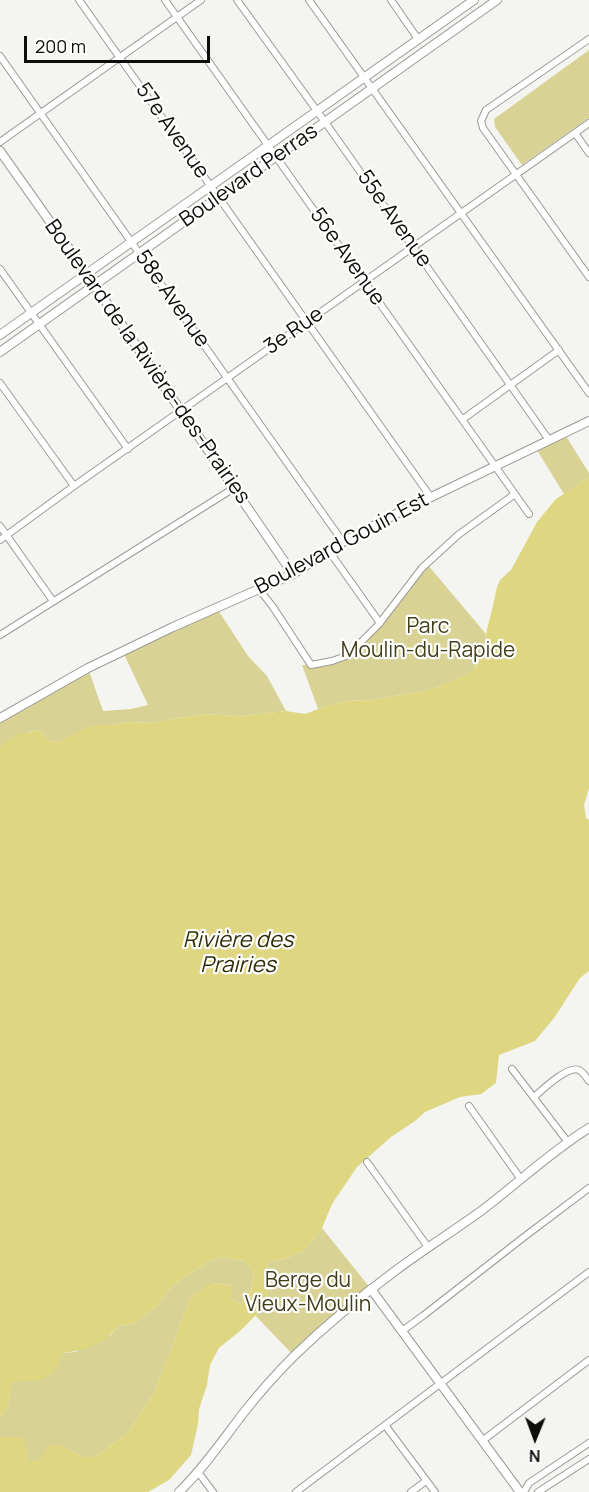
<!DOCTYPE html>
<html>
<head>
<meta charset="utf-8">
<style>
	body { margin:0 }
	#map { position:relative; width:589px; height:1492px; overflow:hidden; background:#f4f4f0; font-family:Manrope,sans-serif }
	canvas { display:block }
	.north { position:absolute; left:505px; top:1408px; width:60px; height:60px; -webkit-text-stroke:4px #fffffe; paint-order:stroke; rotate:181deg; font-size:16px; font-weight:700; line-height:24px; text-align:center; color:#0d0d0c }
	.north::after { content:''; display:block; margin:auto; width:21px; height:27px; background:#0d0d0c; clip-path:polygon(50% 0,100% 100%,50% 72%,0 100%) }
	.scale { position:absolute; left:24px; top:36px; width:186px; height:27px; box-sizing:border-box; border:3px solid #0d0d0c; border-top:0; padding-left:8px; font-size:18px; line-height:21px; white-space:nowrap; color:#0d0d0c; -webkit-text-stroke:4px #fffffe; paint-order:stroke }
</style>
</head>
<body>
<div id="map">
<canvas width="589" height="1492"></canvas>
<div class="north">N</div>
<div class="scale">200 m</div>
</div>
<script>
const ctx = document.querySelector('canvas').getContext('2d');
ctx.lineJoin = 'round';
function fillPath(path, color) { ctx.fillStyle = color; ctx.fill(path, 'evenodd'); }
function strokePath(path, color, width, dash) { ctx.strokeStyle = color; ctx.lineWidth = width; ctx.lineCap = dash ? 'butt' : 'round'; ctx.setLineDash(dash || []); ctx.stroke(path); }
function label(font, color, halo, rows, align = 'center') {
  ctx.font = font + ' Manrope,sans-serif'; ctx.lineWidth = 4.5; ctx.setLineDash([]); ctx.textBaseline = 'middle'; ctx.strokeStyle = halo; ctx.fillStyle = color; for (const [text, x, y, turn = 0] of rows) {
    ctx.save(); ctx.translate(x, y); ctx.rotate((+turn || 0) * Math.PI / 180); ctx.textAlign = isNaN(turn) ? turn : align; if (halo) ctx.strokeText(text, 0, 0); ctx.fillText(text, 0, 0); ctx.restore();
  }
}
const green = new Path2D(`
	M589 50V118L522 165 495 127 494 119Z
	M564 433 589 473V477L564 494 535 447Z
	M427 564 486 634 484 648 480 660 470 674 466 675 438 687 425 691 370 700 348 701 329 705 318 709 302 665H311L351 652Z
	M216 607 248 656 267 676 286 711 239 716 205 714 166 720 153 723 128 722 113 725H96L58 742 51 741 46 738 42 732 38 730H35L0 747V717L88 668 103 711 131 709 148 705 123 652Z
	M322 1228 371 1289 294 1356 255 1315C263 1308 270 1278 267 1266L269 1262 284 1259 303 1252Z
	M221 1257 245 1261 254 1273 252 1288 246 1301 238 1303 231 1299V1285L213 1283 191 1296 155 1391 128 1433 95 1457H83L63 1446 39 1460 27 1464 26 1446 20 1437H0V1417C11 1408 10 1397 10 1384L14 1381H32L62 1353 75 1352 111 1335 117 1327 135 1323 156 1307 173 1285 208 1262Z`);
const water = new Path2D(`
	M589 477V788L584 805 586 818 589 820V971L580 978 554 1018 535 1041 499 1055 496 1083 481 1094 460 1097 425 1112 415 1121 391 1137 357 1167 332 1204 322 1228 303 1252 284 1259 269 1262 267 1266 268 1273V1294L260 1311 240 1331 219 1348 210 1365 207 1385 199 1409 198 1424 191 1455 169 1480 148 1492H0V1437H20L24 1439 26 1446 28 1463 39 1460 50 1445 63 1446 83 1457H95L128 1433 155 1391 191 1296 212 1283 231 1285V1299L238 1303 246 1301 252 1288 254 1273 245 1261 221 1257 208 1262 173 1285 156 1307 135 1323 117 1327C105 1344 83 1351 62 1353 59 1371 47 1381 29 1381 22 1382 16 1380 10 1384 10 1397 11 1408 0 1417V747L18 734 30 733 35 730H38L42 732 46 738 51 741 58 742 86 728 96 725H113L128 722 153 723 166 720 205 714 239 716 286 711 305 714 329 705 348 701 370 700 425 691 438 687 466 675C483 666 484 646 487 629 491 615 494 601 497 587L500 580 511 570 537 522 556 499Z`);
const minor = new Path2D(`
	M79 0 430 496
	M165 0 529 514
	M237 0 330 129 549 440
	M309 0 589 393
	M391 0 418 39
	M589 39 486 110 481 121 483 128 589 277
	M0 56 343 542
	M575 133 589 153
	M0 142 201 0
	M0 269 128 449
	M0 383 74 486
	M463 419 559 350
	M0 526 53 601
	M0 540 74 486 589 123
	M329 551 380 623
	M259 589 273 607 311 665 332 661 346 656 351 652 379 624 422 568 458 535 515 494
	M0 635 234 488
	M512 1069 567 1141
	M534 1097C542 1090 568 1065 579 1070 583 1072 586 1077 589 1081
	M469 1106 520 1178
	M367 1162 428 1247
	M402 1331 424 1315 524 1237 589 1188
	M385 1425 435 1492
	M482 1441 589 1360
	M198 1472 213 1492
	M296 1492 589 1272
	M411 1492 426 1481
	M524 1492 529 1483 589 1443
	M538 1492 589 1459`);
const tertiary = new Path2D(`
	M0 151 87 274 293 574
	M0 718 88 668 173 627 293 574 343 542 396 514 589 421
	M371 1289 520 1492
	M179 1492C204 1468 224 1438 245 1411 260 1392 277 1373 294 1356 325 1326 360 1297 395 1271 423 1250 452 1232 481 1211 517 1184 550 1152 589 1128`);
const secondary = new Path2D(`
	M0 335 474 0
	M0 352 497 0`);
const streetNames = [
	["57e Avenue",172,131,55],
	["Boulevard Perras",249,176,-35],
	["55e Avenue",394,219,55],
	["56e Avenue",347,257,55],
	["58e Avenue",172,299,55],
	["3e Rue",294,331,-35],
	["Boulevard de la Rivière-des-Prairies",147,362,55],
	["Boulevard Gouin Est",342,544,-28]
];
const parkNames = [
	["Parc",428,627],
	["Moulin-du-Rapide",428,651],
	["Berge du",308,1281],
	["Vieux-Moulin",308,1305]
];
const waterNames = [
	["Rivière des",238,941],
	["Prairies",238,966]
];
fillPath(green, '#d8d394');
fillPath(water, '#ded681');
strokePath(minor, '#9a9a96', 8);
strokePath(tertiary, '#9a9a96', 10);
strokePath(secondary, '#9a9a96', 10);
strokePath(minor, '#fff', 6);
strokePath(tertiary, '#fff', 8);
strokePath(secondary, '#fff', 8);
label('21px', '#0d0d0c', '#fffffe', streetNames);
label('21px', '#423e1a', '#fffffe', parkNames);
label('italic 22px', '#2f2c05', '#fffffe', waterNames);
</script>
</body>
</html>
